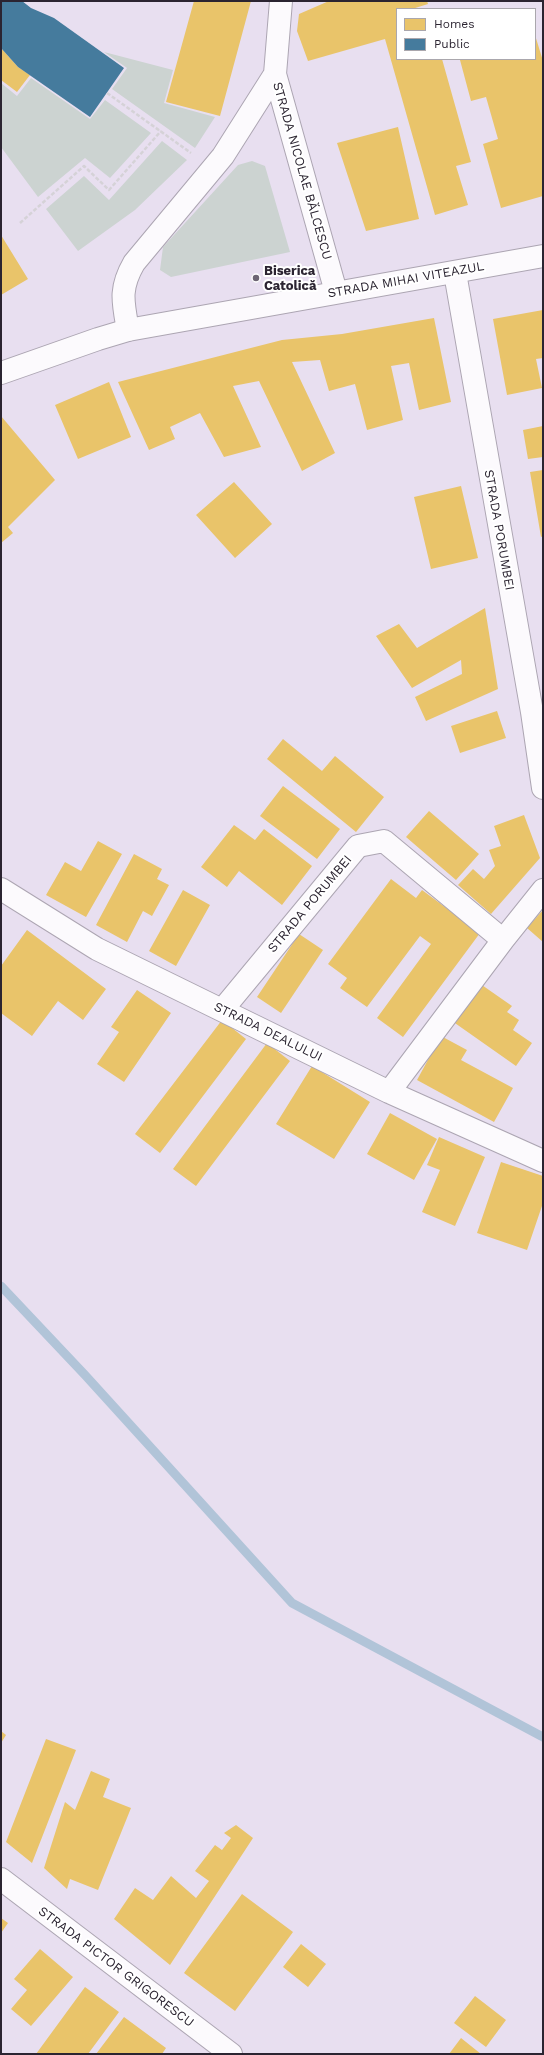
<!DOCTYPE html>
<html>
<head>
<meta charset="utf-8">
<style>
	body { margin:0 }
	#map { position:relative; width:544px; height:2055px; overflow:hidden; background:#e8dff0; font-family:"Work Sans",sans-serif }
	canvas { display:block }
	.frame { position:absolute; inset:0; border:2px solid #2b2431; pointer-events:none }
	.legend { position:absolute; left:396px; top:8px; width:140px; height:52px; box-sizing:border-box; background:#fff; border:1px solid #aaa7ad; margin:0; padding:5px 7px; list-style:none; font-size:12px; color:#2b2431 }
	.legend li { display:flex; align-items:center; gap:8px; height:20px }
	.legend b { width:20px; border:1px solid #aaa7ad }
</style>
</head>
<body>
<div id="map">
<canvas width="544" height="2055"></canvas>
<div class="frame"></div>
<ul class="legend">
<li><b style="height:11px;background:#e9c46a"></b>Homes</li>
<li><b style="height:11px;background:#457b9d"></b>Public</li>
</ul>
</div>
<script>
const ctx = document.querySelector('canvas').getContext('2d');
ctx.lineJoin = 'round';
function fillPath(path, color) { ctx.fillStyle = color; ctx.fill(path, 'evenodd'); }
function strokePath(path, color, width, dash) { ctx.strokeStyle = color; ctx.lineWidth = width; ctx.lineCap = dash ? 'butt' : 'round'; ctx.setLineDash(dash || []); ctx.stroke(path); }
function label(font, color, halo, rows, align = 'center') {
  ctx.font = font + ' "Work Sans",sans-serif'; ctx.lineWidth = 4; ctx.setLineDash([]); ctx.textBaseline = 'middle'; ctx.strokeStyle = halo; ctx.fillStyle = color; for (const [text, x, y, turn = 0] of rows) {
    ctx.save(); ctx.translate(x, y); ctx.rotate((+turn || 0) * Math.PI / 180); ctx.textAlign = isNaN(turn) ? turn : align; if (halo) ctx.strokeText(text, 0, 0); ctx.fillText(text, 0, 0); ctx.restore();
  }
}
const green = new Path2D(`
	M104 52 173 70 164 103 215 117 195 148 112 89 127 68Z
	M31 78 90 119 105 100 151 133 110 178 85 158 38 197 1 147V83L17 96Z
	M162 141 187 160 135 210 78 251 46 209 84 176 109 200Z
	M252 161 265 166 290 252 171 277 160 270 163 247 238 165Z`);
const homes = new Path2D(`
	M194 1H251L220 116 166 102Z
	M329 1H427L428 4 412 9H397V59H442L471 162 456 166 468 205 435 215 385 39 308 61 297 31 299 14Z
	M535 35 543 61V196L501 208 483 144 498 139 486 97 471 101 460 60 535 59Z
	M1 48 18 67 30 75 17 92 1 80Z
	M398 127 419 219 366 231 337 143Z
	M1 235 28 279 1 295Z
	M543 310V358L536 359 542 388 507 395 493 319Z
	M434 318 451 402 419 410 409 363 391 366 403 420 367 430 355 384 329 391 320 360 292 362 335 453 302 471 259 381 233 386 261 447 224 457 200 413 170 427 175 439 149 450 118 382 282 340 342 334Z
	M109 382 131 437 78 459 55 405Z
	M1 416 55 480 8 527 13 533 1 543Z
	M543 426V457L528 459 523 430Z
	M543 470V536L541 537 530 472Z
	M234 482 272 524 235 558 196 515Z
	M461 486 478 558 431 569 414 497Z
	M485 608 498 689 426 721 415 697 462 674 461 660 412 688 376 636 399 624 417 648Z
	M497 711 506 738 460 753 451 726Z
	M283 739 322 771 335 756 384 797 356 832 267 759Z
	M283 786 340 829 317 859 260 816Z
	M429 811 479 854 456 880 406 837Z
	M524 815 540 858 491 914 458 885 473 869 484 879 495 866 489 850 501 846 494 826Z
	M234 825 255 840 264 829 312 866 282 905 239 871 227 887 201 867Z
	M98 841 122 854 86 917 46 895 65 862 81 871Z
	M134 854 162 869 157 879 169 885 152 916 143 911 127 942 96 925Z
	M391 879 416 898 422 890 480 933 403 1037 377 1018 431 944 420 936 367 1007 340 988 347 978 328 964Z
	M183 890 210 905 176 966 149 951Z
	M543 910V942L527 928Z
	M27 930 106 989 83 1020 58 1001 32 1036 1 1013V966Z
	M299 934 323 950 281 1013 257 997Z
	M479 983 512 1006 507 1012 519 1020 513 1030 532 1043 516 1066 452 1021Z
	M137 990 171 1013 124 1082 97 1064 119 1032 111 1027Z
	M222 1020 246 1039 160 1153 135 1134Z
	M441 1036 467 1050 461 1060 513 1088 494 1122 417 1080Z
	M267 1043 290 1061 196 1186 173 1169Z
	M312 1066 370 1102 334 1159 276 1124Z
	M390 1113 437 1139 414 1180 367 1154Z
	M439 1137 485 1157 455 1226 422 1212 440 1170 427 1165Z
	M501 1162 543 1176V1203L527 1250 477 1233Z
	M1 1731 6 1735 1 1743Z
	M46 1739 76 1750 32 1863 6 1842Z
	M91 1771 110 1779 103 1797 131 1808 98 1890 70 1879 67 1889 44 1868 65 1802 75 1810Z
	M236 1825 253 1838 170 1965 114 1919 135 1888 153 1900 171 1876 196 1898 209 1881 195 1871 215 1845 222 1850 231 1838 224 1833Z
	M242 1894 293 1932 235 2011 184 1973Z
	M1 1918 8 1923 1 1933Z
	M301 1944 326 1964 308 1987 283 1967Z
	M40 1949 73 1977 31 2026 11 2009 27 1990 14 1979Z
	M85 1987 119 2012 88 2054H36Z
	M475 1996 506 2020 486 2047 454 2023Z
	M124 2017 166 2048 162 2054H96Z
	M461 2038 481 2054H449Z`);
const public = new Path2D(`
	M1 1H22L31 8 54 18 124 68 90 117 18 67 1 48Z`);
const stream = new Path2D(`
	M1 1286 85 1375 292 1603 543 1737`);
const path = new Path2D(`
	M107 93 191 153
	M20 223 84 166 109 190 161 131`);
const minor = new Path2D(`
	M455 273 532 712 543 788
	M1 889 97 949 389 1092 543 1161
	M223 1009 358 846 384 841 503 940
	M389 1092 503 940 543 890`);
const tertiary = new Path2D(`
	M1 1879 231 2054`);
const primary = new Path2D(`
	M281 1 275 74 336 292
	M128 330C123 302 119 289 134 263L223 156 275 74`);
const trunk = new Path2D(`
	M1 373 98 339 128 330 543 256`);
const markers = [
	[256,278,4,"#6d6574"]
];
const streetNames = [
	["STRADA NICOLAE BĂLCESCU",302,171,74],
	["STRADA MIHAI VITEAZUL",406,280,-10],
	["STRADA PORUMBEI",499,530,80],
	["STRADA PORUMBEI",310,904,-50],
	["STRADA DEALULUI",268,1032,26],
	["STRADA PICTOR GRIGORESCU",116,1967,37]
];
const poiNames = [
	["Biserica",264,271],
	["Catolică",264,286]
];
fillPath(green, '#ccd3d1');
fillPath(homes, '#e9c46a');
fillPath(public, '#457b9d');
strokePath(stream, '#b1c4d8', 9);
strokePath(minor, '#aca5b2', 24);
strokePath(tertiary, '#aca5b2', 24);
strokePath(primary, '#aca5b2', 24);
strokePath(trunk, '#aca5b2', 24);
strokePath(path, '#d5d2d7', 2.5, [4, 2]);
strokePath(minor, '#fcfafd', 22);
strokePath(tertiary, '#fcfafd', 22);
strokePath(primary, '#fcfafd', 22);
strokePath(trunk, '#fcfafd', 22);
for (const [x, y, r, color] of markers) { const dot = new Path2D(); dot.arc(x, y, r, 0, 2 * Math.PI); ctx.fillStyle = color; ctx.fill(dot); strokePath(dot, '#fff', 1.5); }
label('13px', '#2b2431', '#fff', streetNames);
label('bold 13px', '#2b2431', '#fff', poiNames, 'left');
</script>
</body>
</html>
